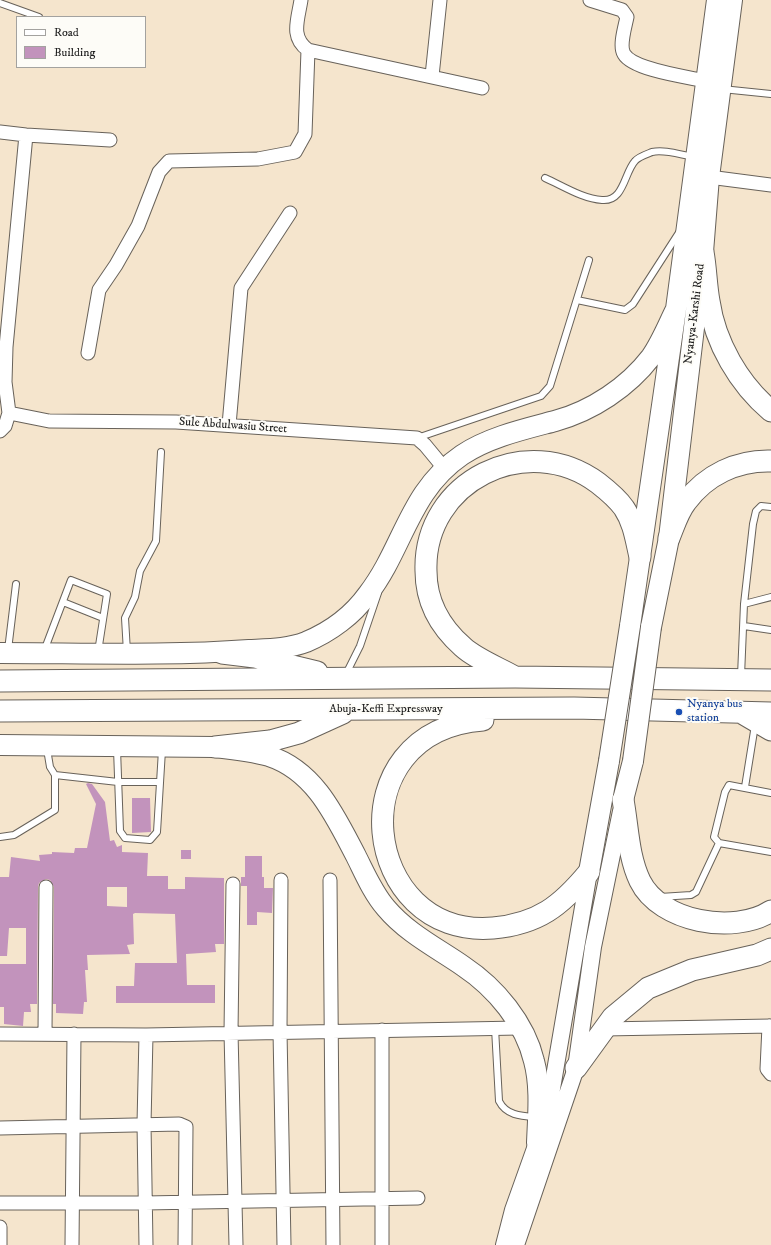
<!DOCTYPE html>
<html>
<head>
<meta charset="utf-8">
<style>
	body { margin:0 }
	#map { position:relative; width:771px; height:1245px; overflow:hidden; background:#f5e5cd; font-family:"IM FELL DW Pica",serif }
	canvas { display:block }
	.legend { position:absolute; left:16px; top:16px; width:130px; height:52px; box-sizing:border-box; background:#fdfcf7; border:1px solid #a3a29f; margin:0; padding:5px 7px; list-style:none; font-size:12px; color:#1c1c1c }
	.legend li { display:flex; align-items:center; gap:8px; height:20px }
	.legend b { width:20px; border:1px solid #a3a29f }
</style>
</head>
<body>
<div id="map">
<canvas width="771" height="1245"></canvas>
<ul class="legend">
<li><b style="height:5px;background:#fff"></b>Road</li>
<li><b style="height:11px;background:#c293bc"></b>Building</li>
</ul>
</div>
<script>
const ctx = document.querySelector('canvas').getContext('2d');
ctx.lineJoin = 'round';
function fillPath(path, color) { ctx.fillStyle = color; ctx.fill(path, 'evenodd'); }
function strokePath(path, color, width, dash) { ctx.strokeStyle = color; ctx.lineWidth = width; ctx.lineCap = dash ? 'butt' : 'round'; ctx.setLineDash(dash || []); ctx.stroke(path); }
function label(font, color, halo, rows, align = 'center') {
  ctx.font = font + ' "IM FELL DW Pica",serif'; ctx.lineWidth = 4; ctx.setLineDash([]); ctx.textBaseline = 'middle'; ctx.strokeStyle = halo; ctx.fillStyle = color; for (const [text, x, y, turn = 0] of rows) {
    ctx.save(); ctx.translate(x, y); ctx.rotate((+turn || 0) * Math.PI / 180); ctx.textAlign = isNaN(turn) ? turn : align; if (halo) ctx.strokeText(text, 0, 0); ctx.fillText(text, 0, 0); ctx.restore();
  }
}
const building = new Path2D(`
	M88 783 92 784 105 802 110 841 114 840 117 847 122 845V852L148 853 147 876H168V889H185V877L224 878V944H215L216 952 186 954 187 985H215V1003H116V986H134L135 963H177L175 914 135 913 133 914 134 944 127 945 130 954 87 955 88 970H85L87 1002H84L83 1014 56 1013V1004H53L54 887 50 880 46 879 39 883 38 887 37 1004H30L31 1012H24L23 1026 4 1024V1007H0V964H26V928H9L7 956H0V877H9L11 857 40 861 39 855 52 854V852L74 853 75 848H87L96 804 86 784ZM107 887H127V907L107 906Z
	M132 798H150L151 832 132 833Z
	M181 850H191V859H181Z
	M245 856H262V877H264V888H273L272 913 257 912V925H247V886H241V877H245Z`);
const service = new Path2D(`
	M0 3 39 17
	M722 89 771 94
	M545 178C563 186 583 199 602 200 624 202 624 173 635 161 638 157 647 154 652 152 665 149 681 155 694 157
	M577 300 625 310 633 304 680 231
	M417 438 541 396 550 386 589 260
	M63 602 103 618
	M744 604 771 597
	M744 626 771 630
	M8 650 16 584
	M44 651 71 580 107 594 98 652
	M127 652 125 618 135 597 140 571 156 541 161 452
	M346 674 360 646 378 593
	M741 676 744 604 753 524 756 511 761 506 771 507
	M47 749 50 767 55 775 118 782H160
	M117 749 120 831 125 838 150 840 157 832 162 750
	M745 787 755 725
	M0 837 14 835 55 810V775
	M719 843 771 852
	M660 897 691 895 696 892 719 843 714 837 725 792 729 785 771 793
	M495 1028 499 1101C506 1115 520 1116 535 1117`);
const minor = new Path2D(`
	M301 0C298 20 290 37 308 50L482 88
	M590 0 622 10 627 17C625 27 619 46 624 54 633 70 688 77 706 81
	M432 76 440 0
	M0 132 26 135 110 140
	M709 177 771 185
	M88 353 99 290 116 265 138 226 159 172 169 161 258 159 295 152 305 134 308 50
	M9 413 49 421 176 422 417 438 425 445 444 468
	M229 425 241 288 290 213
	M0 431 5 426 9 413 5 382 6 347 26 135
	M281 880 280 1031 284 1245
	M330 880 333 1245
	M233 884 231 1032 236 1245
	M769 1026 767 1069 771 1074
	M604 1029 771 1026
	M382 1030V1245
	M0 1034 146 1035 519 1028
	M45 1034 46 887
	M146 1035 144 1124 146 1245
	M0 1128 179 1124 186 1127 185 1245
	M0 1203H145L418 1198
	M0 1227V1245
	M72 1245 74 1034`);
const tertiary = new Path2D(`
	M504 1245 513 1210 548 1112 589 872
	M516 1245 576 1068 593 947 621 811`);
const primary = new Path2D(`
	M630 626 676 309 717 0
	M651 627 669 538 703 252 709 177 732 0
	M0 653C83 653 167 656 249 650 268 649 288 649 306 642 330 632 353 615 368 594 404 547 409 491 462 455 489 437 525 429 555 421 592 411 628 387 651 357 661 343 668 325 676 309
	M0 745 215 747C233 749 252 751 269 756 315 771 335 816 356 856 365 874 373 893 386 908 407 933 437 948 463 966 496 988 525 1023 534 1061 541 1087 538 1116 537 1143
	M623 800 633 761
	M589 872 609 761`);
const trunk = new Path2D(`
	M703 252C706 268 706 285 709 301 715 343 739 384 771 411
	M669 538C674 526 678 512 686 502 706 475 737 460 771 461
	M222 653 255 657 317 672
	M515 677C499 668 476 659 463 647 439 626 426 602 426 571 423 481 527 430 598 483 607 490 617 498 624 508 634 523 636 540 640 557
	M0 681 515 677 771 680
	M0 711 574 708 771 713
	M742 713 771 730
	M483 720C335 731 361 939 493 928 538 924 561 906 589 872
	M215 747 270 741 299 733 343 713
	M623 800C628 827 628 856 640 881 660 922 734 935 771 911
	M576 1068 613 1017 648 988 692 970 757 955 771 949`);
const primaryBridge = new Path2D(`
	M609 761 630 626
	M633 761 651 627`);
const markers = [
	[679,712,4,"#1a4fb4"]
];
const streetNames = [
	["Nyanya-Karshi Road",695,314,-83],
	["Sule Abdulwasiu Street",233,426,4],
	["Abuja-Keffi Expressway",386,710]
];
const transitNames = [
	["Nyanya bus",687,705],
	["station",687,719]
];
fillPath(building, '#c293bc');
strokePath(service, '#68625a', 8);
strokePath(minor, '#68625a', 15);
strokePath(tertiary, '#68625a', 18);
strokePath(primary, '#68625a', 22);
strokePath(trunk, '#68625a', 23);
strokePath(service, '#fff', 6);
strokePath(minor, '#fff', 13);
strokePath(tertiary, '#fff', 16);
strokePath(primary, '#fff', 20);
strokePath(trunk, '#fff', 21);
strokePath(primaryBridge, '#68625a', 22, []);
strokePath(primaryBridge, '#fff', 20);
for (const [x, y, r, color] of markers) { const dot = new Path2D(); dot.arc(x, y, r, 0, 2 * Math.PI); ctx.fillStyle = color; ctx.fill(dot); strokePath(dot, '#fdfcf7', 1.5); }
label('12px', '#1c1c1c', '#fdfcf7', streetNames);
label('12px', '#164399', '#fdfcf7', transitNames, 'left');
</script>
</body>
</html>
